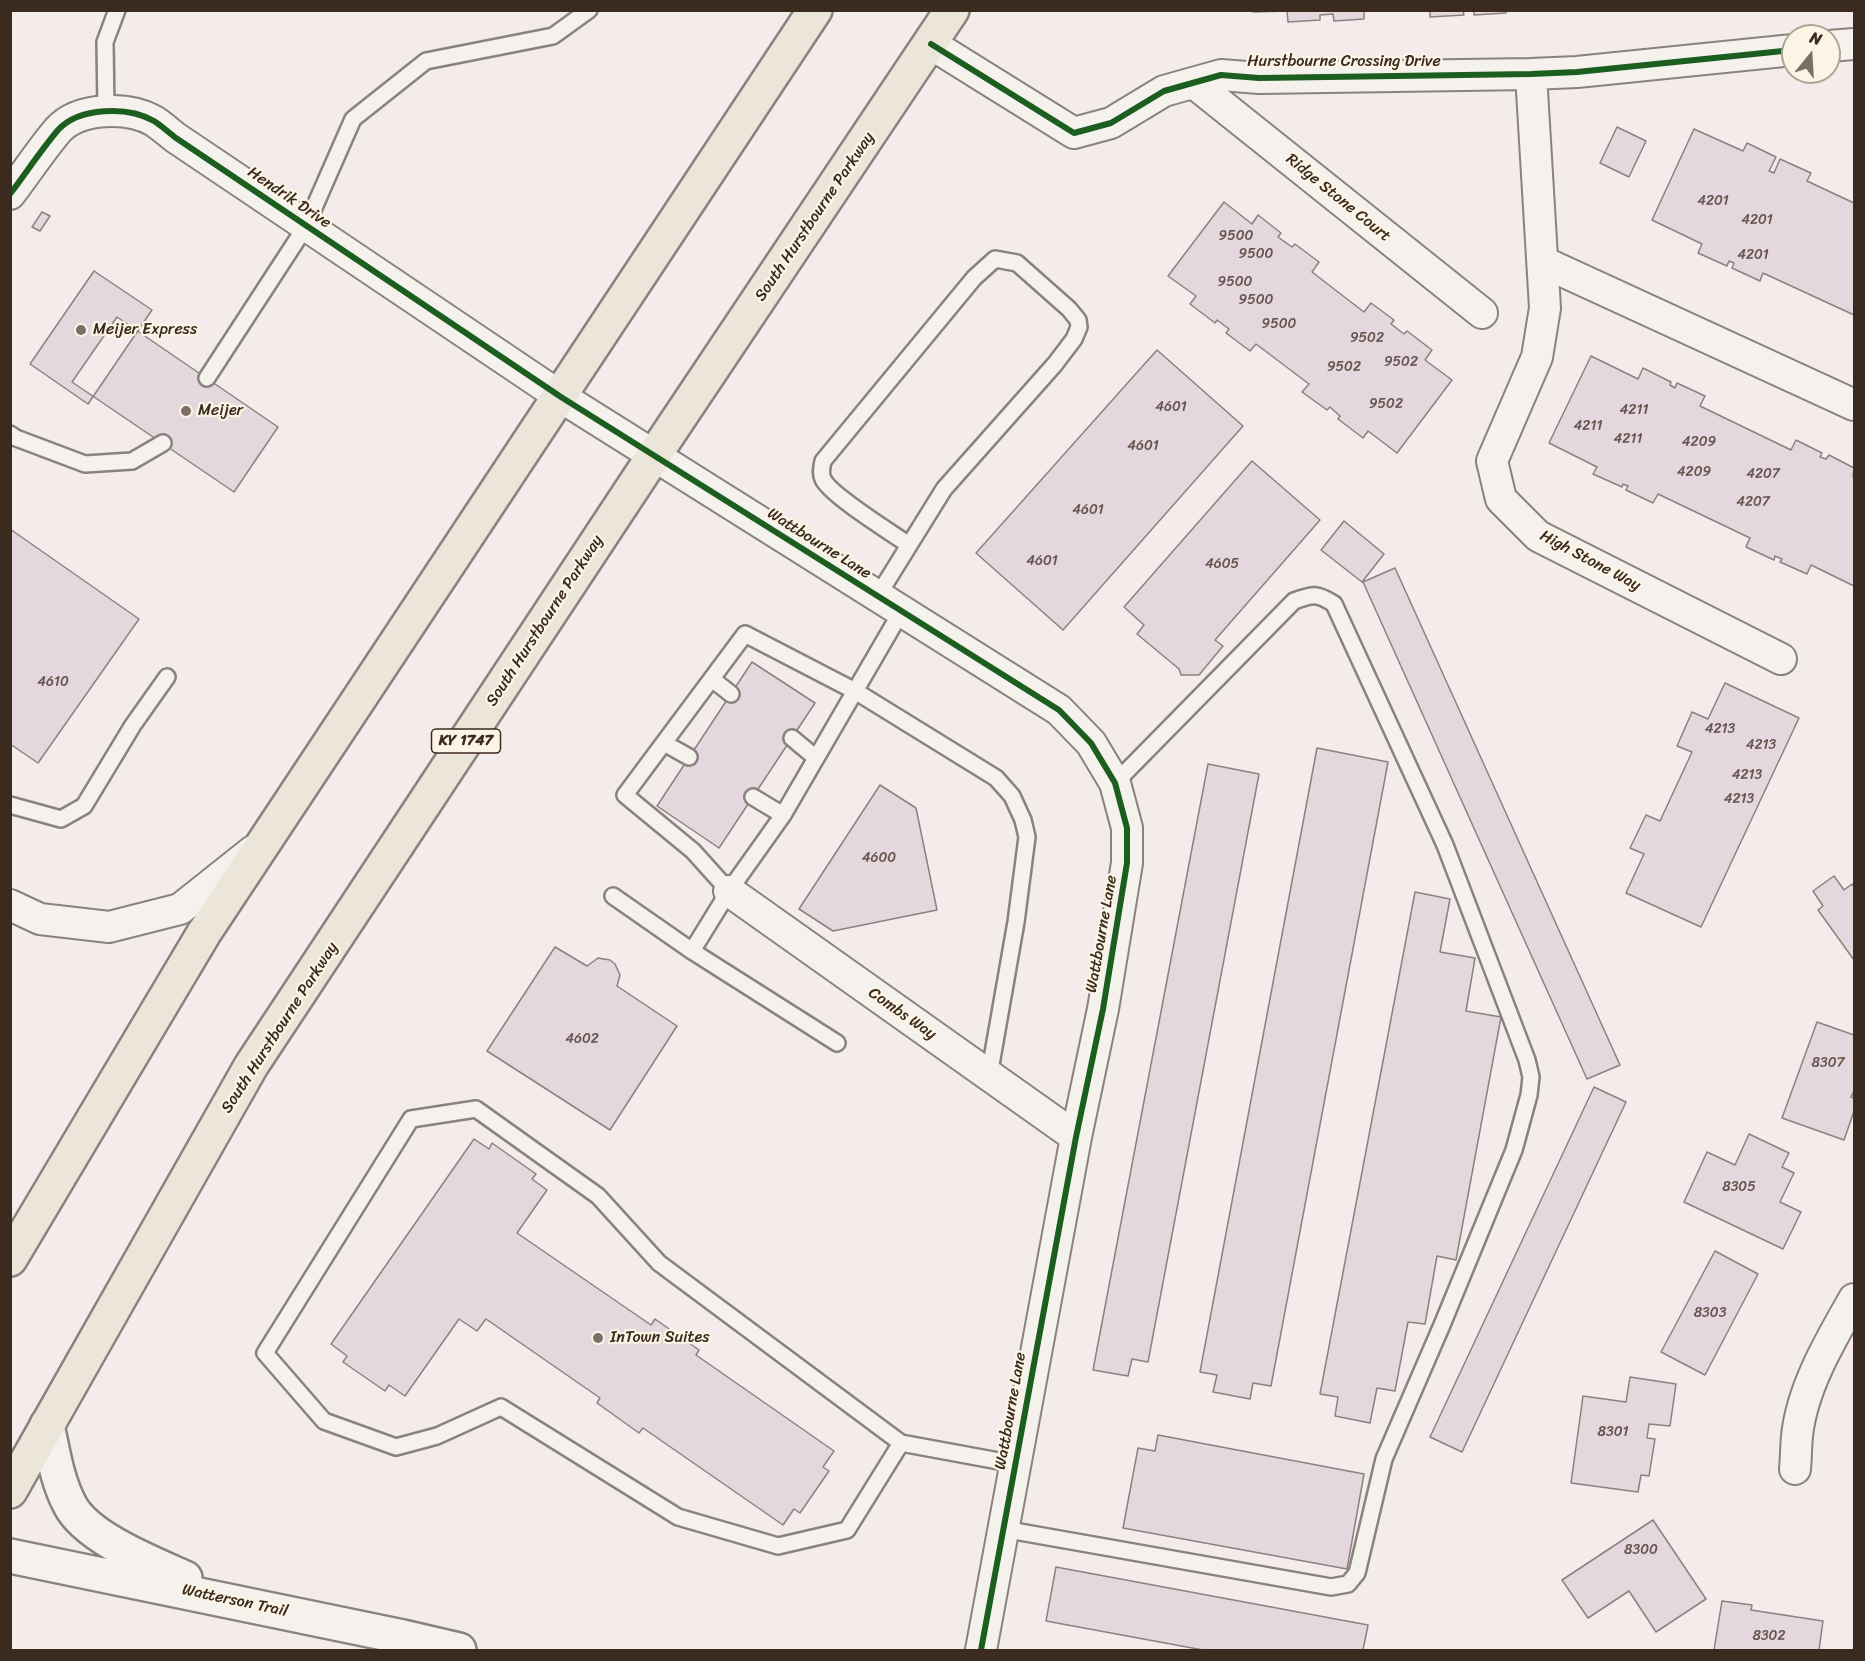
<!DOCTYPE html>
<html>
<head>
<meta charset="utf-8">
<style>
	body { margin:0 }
	#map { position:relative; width:1865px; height:1661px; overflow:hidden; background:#f4ecea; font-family:Sriracha,sans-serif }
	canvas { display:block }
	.frame { position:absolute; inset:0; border:12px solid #3b2a1e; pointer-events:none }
	.north { position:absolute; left:1781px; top:24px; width:60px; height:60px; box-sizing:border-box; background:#fcf5e5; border:2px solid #afa495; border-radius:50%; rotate:18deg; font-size:16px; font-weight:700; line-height:24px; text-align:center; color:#3b2a1e }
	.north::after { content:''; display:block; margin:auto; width:21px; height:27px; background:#7c6e65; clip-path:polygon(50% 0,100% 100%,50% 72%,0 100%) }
</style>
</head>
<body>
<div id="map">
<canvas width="1865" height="1661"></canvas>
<div class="frame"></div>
<div class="north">N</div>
</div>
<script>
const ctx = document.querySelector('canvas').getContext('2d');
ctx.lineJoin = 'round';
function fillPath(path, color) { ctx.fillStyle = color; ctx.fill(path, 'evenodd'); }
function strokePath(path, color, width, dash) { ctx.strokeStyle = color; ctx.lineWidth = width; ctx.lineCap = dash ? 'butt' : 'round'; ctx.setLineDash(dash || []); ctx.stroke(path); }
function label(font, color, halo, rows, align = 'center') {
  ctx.font = font + ' Sriracha,sans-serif'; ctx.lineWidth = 4.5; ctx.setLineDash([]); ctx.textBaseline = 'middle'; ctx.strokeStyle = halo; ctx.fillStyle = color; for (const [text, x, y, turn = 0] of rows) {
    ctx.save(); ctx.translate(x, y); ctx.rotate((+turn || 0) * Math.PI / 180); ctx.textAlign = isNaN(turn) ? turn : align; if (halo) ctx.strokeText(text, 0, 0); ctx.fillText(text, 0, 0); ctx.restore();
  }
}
const building = new Path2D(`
	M1253 10H1364V19L1334 21 1333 14 1320 15V20L1288 22 1287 11 1253 12Z
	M1430 10H1506V13L1474 15V11H1463L1464 15 1430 17Z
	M1617 127 1646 141 1629 177 1600 163Z
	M1694 129 1743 151 1747 143 1776 157 1769 171 1774 173 1780 159 1811 173 1807 181 1854 203V315L1763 273 1760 281 1732 268 1734 263 1729 261 1727 266 1698 253 1702 244 1652 220Z
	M1224 202 1252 224 1258 215 1281 233 1278 237 1292 247 1295 244 1319 262 1312 272 1364 312 1371 303 1394 320 1391 324 1404 334 1407 331 1432 350 1425 360 1452 380 1397 453 1368 431 1363 438 1338 419 1340 416 1330 407 1327 410 1302 392 1309 384 1256 344 1250 351 1226 333 1229 329 1217 320 1215 323 1190 304 1196 296 1168 276Z
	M42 212 50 216 40 231 32 227Z
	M94 271 152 310 88 404 30 364Z
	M117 317 278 427 234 492 72 382Z
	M1157 350 1243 426 1063 630 976 553Z
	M1591 356 1638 379 1643 368 1671 382 1670 385 1675 388 1677 383 1705 396 1700 406 1791 450 1796 440 1822 453 1820 457 1826 459 1829 455 1854 468 1853 477 1854 478V586L1811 565 1807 574 1780 562 1782 559 1775 556 1774 560 1746 547 1750 538 1658 494 1653 503 1626 490 1628 486 1623 484 1622 487 1593 474 1597 467 1549 443Z
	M1252 461 1320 520 1215 640 1223 646 1199 675H1181L1179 669 1137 634 1144 625 1124 607Z
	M1344 521 1384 554 1362 582 1321 550Z
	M10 529 139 619 38 763 10 744Z
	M1395 568 1620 1065 1587 1079 1363 582Z
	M752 662 815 703 719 848 657 806Z
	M1725 683 1799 718 1701 927 1626 893 1644 854 1630 848 1646 815 1660 821 1692 752 1677 746 1692 712 1708 719Z
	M1317 748 1388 762 1271 1386 1253 1383 1250 1399 1213 1392 1217 1375 1200 1372Z
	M1208 764 1259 774 1148 1362 1132 1359 1128 1376 1093 1370Z
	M880 785 916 808 937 910 833 931 799 909Z
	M1834 876 1844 890 1852 884 1854 887V960L1818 910 1823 906 1813 891Z
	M1415 892 1450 899 1440 952 1475 958 1466 1011 1501 1017 1456 1260 1437 1256 1425 1324 1408 1322 1395 1391 1377 1388 1370 1423 1335 1416 1338 1397 1320 1394Z
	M555 947 587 966 598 958 610 960 615 964 620 975 617 986 677 1026 610 1130 487 1051Z
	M1817 1022 1854 1035V1091L1851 1097 1854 1098V1111L1844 1140 1782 1118Z
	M1594 1087 1626 1102 1462 1452 1430 1437Z
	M1749 1134 1789 1153 1782 1167 1794 1173 1780 1202 1801 1212 1783 1249 1684 1202 1707 1152 1735 1165Z
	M474 1139 489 1149 492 1143 536 1174 532 1179 547 1190 517 1233 651 1325 655 1319 699 1350 696 1355 834 1451 823 1467 829 1471 800 1513 794 1509 783 1525 643 1428 639 1433 597 1403 600 1398 486 1319 477 1331 459 1319 405 1396 389 1385 385 1391 343 1362 347 1356 331 1344Z
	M1715 1251 1758 1274 1705 1375 1661 1352Z
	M1630 1377 1676 1384 1670 1426 1649 1424 1647 1438 1655 1439 1649 1476 1641 1475 1638 1492 1571 1483 1583 1396 1626 1402Z
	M1158 1435 1364 1474 1347 1569 1123 1528 1138 1448 1155 1451Z
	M1653 1520 1706 1599 1656 1632 1629 1591 1588 1618 1562 1580Z
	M1056 1567 1368 1625 1363 1650H1203L1046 1621Z
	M1722 1601 1752 1605 1751 1610 1823 1621 1819 1650H1714Z`);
const lane = new Path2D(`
	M106 110 105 42 117 10
	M207 378 306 226 353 119 426 61 553 36 589 10
	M10 434 16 438 85 464 132 461 163 443
	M877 597 944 489 1055 364 1074 339 1079 327 1078 320 1069 309 1017 263 995 259 974 278 823 461C822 467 820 473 823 479 830 495 892 533 909 545
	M712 679 731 694
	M792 738 816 758
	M664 743 689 757
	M753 797 783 815
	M10 805 61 819 84 806 133 725 167 677
	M729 891 693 851 625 795 745 634 855 691 996 778 1012 796 1023 820 1027 837 1016 922 989 1076
	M613 896 692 951
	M837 1043 692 951 729 891 783 815 901 612
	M901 1443 659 1263 598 1196 476 1109 411 1119 265 1353 324 1421 396 1447 437 1436 501 1407 678 1517 778 1546 847 1530 901 1443 1015 1464
	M1003 1529 1331 1587 1348 1584 1357 1573 1384 1459 1442 1325 1514 1150 1529 1095 1531 1077 1527 1060 1445 845 1334 604C1317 593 1313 594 1294 601L1115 783`);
const street = new Path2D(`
	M931 44 1074 133 1111 123 1164 91 1221 75 1259 78 1531 74 1577 72 1793 50
	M1829 46 1854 44
	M1531 74 1545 308 1537 357 1492 461 1501 499 1538 536 1781 659
	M1194 83 1482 313
	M10 194C26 173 41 150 58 130 79 107 128 106 154 121 162 126 169 133 176 138L561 397 1059 710 1091 743 1115 783 1127 828V863L1103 1009 1076 1137 981 1650
	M1543 262 1854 405
	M729 891 1076 1137
	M10 905 40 919 109 927 180 909 253 851
	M1795 1469C1796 1458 1796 1447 1797 1436 1802 1388 1830 1341 1854 1299`);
const secondary = new Path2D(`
	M47 1425C53 1452 57 1481 70 1505 87 1538 152 1563 185 1578
	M10 1556 403 1637 459 1650`);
const primary = new Path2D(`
	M10 1259 204 933 815 10
	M10 1491 251 1066 653 457 952 10`);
const cycleway = new Path2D(`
	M931 44 1074 133 1111 123 1164 91 1221 75 1259 78 1531 74 1577 72 1793 50
	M10 194C26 173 41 150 58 130 79 107 128 106 154 121 162 126 169 133 176 138L561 397 1059 710 1091 743 1115 783 1127 828V863L1103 1009 1076 1137 981 1650`);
const markers = [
	[81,330,6,"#7c6e65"],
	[186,411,6,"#7c6e65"],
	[598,1338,6,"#7c6e65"]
];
const numberNames = [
	["4201",1713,201],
	["4201",1757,220],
	["9500",1236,236],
	["9500",1256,254],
	["4201",1753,255],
	["9500",1235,282],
	["9500",1256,300],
	["9500",1279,324],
	["9502",1367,338],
	["9502",1401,362],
	["9502",1344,367],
	["9502",1386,404],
	["4601",1171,407],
	["4211",1634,410],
	["4211",1588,426],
	["4211",1628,439],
	["4209",1699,442],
	["4601",1143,446],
	["4209",1694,472],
	["4207",1763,474],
	["4207",1753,502],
	["4601",1088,510],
	["4601",1042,561],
	["4605",1222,564],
	["4610",53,682],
	["4213",1720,729],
	["4213",1761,745],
	["4213",1747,775],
	["4213",1739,799],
	["4600",879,858],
	["4602",582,1039],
	["8307",1828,1063],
	["8305",1739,1187],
	["8303",1710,1313],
	["8301",1613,1432],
	["8300",1641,1550],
	["8302",1769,1636]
];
const shields = [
	[466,741,69]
];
const shieldNames = [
	["KY 1747",466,741]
];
const streetNames = [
	["Hurstbourne Crossing Drive",1344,62],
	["Hendrik Drive",289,198,34],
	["Ridge Stone Court",1338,198,39],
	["South Hurstbourne Parkway",815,217,-56],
	["Wattbourne Lane",819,544,32],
	["High Stone Way",1590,561,28],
	["South Hurstbourne Parkway",545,621,-57],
	["Wattbourne Lane",1102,934,-80],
	["Combs Way",902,1014,35],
	["South Hurstbourne Parkway",280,1028,-57],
	["Wattbourne Lane",1011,1411,-80],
	["Watterson Trail",235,1601,12]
];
const poiNames = [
	["Meijer Express",93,330],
	["Meijer",198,411],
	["InTown Suites",610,1338]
];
fillPath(building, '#e4d7de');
strokePath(building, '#89827f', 1.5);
strokePath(lane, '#89827f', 20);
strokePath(street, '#89827f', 34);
strokePath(secondary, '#89827f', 38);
strokePath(primary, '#89827f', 38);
strokePath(lane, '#f5f1ec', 15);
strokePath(street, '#f5f1ec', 30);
strokePath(secondary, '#f5f1ec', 33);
strokePath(primary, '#ece6da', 33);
strokePath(cycleway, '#1b5e20', 6);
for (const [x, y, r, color] of markers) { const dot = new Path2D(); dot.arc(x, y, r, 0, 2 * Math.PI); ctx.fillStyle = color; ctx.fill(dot); strokePath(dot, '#fcf5e5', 2); }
label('14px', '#66564f', null, numberNames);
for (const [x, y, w] of shields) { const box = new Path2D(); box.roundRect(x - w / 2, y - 12, w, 24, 4.5); ctx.fillStyle = '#fcf5e5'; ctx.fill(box); strokePath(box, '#3b2a1e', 1.5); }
label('bold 15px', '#3b2a1e', null, shieldNames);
label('16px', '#3b2a1e', '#fcf5e5', streetNames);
label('16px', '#3b2a1e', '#fcf5e5', poiNames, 'left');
</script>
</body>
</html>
